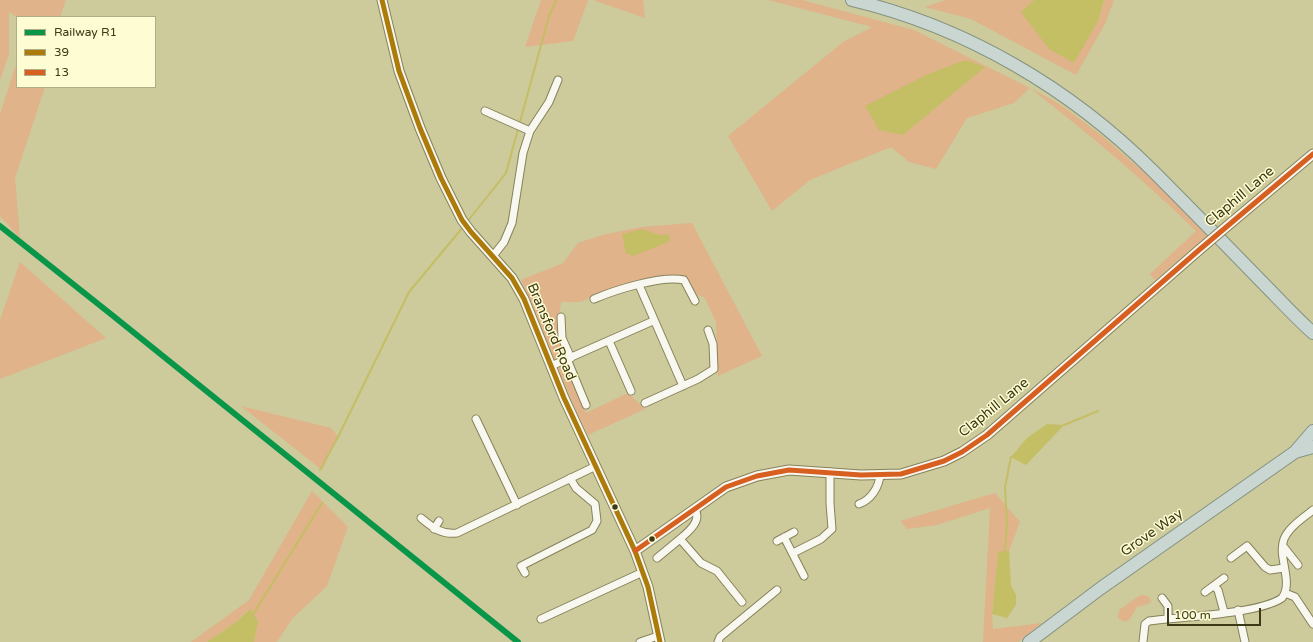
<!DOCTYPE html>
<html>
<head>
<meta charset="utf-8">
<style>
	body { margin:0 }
	#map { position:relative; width:1313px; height:642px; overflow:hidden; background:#cdca9b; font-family:"Varela Round",sans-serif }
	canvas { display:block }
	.legend { position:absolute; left:16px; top:16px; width:140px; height:72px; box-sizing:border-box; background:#fefcd2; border:1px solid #b0ae87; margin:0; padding:5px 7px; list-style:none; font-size:12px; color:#3c3a16 }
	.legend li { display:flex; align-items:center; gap:8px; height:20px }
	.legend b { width:20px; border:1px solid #b0ae87 }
	.scale { position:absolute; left:1167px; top:608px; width:94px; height:18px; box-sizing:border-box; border:2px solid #3c3a16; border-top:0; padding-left:5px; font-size:12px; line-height:14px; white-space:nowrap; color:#3c3a16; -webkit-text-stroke:3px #fefcd2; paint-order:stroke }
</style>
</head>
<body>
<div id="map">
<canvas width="1313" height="642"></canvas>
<ul class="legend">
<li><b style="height:5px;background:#099648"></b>Railway R1</li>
<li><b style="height:5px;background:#ac7b09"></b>39</li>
<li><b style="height:5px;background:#d75f20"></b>13</li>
</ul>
<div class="scale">100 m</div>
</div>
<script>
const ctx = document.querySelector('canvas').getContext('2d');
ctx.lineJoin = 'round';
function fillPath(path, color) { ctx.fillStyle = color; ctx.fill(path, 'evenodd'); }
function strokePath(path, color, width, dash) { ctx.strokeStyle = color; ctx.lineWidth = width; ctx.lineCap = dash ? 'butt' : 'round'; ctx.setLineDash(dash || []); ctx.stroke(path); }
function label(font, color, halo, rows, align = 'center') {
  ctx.font = font + ' "Varela Round",sans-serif'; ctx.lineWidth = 3; ctx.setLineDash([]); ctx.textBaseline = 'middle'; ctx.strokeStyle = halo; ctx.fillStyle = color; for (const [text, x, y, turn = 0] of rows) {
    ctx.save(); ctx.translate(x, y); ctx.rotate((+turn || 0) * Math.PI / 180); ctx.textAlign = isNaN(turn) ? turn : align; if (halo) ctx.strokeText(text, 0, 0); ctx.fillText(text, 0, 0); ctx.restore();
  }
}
const green = new Path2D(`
	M0 0H66L60 17H17L9 12V54L0 80Z
	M541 0H588L573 41 525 47Z
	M593 0H643L645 18Z
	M768 0H802L914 30 1030 88 1058 103 1101 135 1152 179 1207 236 1155 280 1150 274 1196 231C1144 180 1088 133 1030 88L1014 103 967 118 936 169 909 162 891 147 810 180 772 211 728 136 843 42 872 27Z
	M945 0H1034L1021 12 1099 19 1104 0H1114L1105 24 1076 75 971 19 925 7Z
	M17 62V87H45L15 178 20 238 0 216V114Z
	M692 223 762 356 718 376 716 322 705 298 696 294 686 277H651L601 292 581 302H561L557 335 566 365 586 413 628 393 645 409 588 435C562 385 545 331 521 280L563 263 578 243 602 235 641 227Z
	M20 262 106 338 0 379V320Z
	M241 406 331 428 338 437 322 470Z
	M312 491 348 527 327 586 292 619 277 642H254L258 621 249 609 236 622 207 642H191L249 600Z
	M995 493 1020 522 1009 551 998 555 992 614 993 629 1042 623 1018 642H983L990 508 937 525 907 529 900 521Z
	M1145 595 1149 597 1151 601 1148 604 1137 607 1130 619 1125 622 1118 618 1119 610 1139 596Z`);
const water = new Path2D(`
	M1034 0H1104L1099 19 1074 63 1049 49 1021 12Z
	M966 60 985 67 903 135 879 130 865 106 928 74Z
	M642 229 660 235 666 234 671 238 668 242 633 256 626 253 622 234Z
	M1047 424 1064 425 1026 465 1011 457 1027 438Z
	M1009 551 1011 585 1016 595V605L1007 618 992 614 998 554Z
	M250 609 258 621 254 642H207L236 622Z`);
const stream = new Path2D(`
	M467 222 506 173 549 16 556 0
	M1064 425 1098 411
	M320 470 338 437 409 292 463 227
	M998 554 1005 551 1007 524 1005 487 1011 457
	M252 616 322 503`);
const minor = new Path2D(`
	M485 111 530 131
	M493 256 504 242 512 223 523 153 530 131 549 102 558 80
	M639 285 683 386
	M594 299C615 290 662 275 684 280L695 301
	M561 317 562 338 571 358
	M609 341 631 391
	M567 359 586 405
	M551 366 653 321
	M645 403 698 379 714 369 713 344 708 330
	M476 419 517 505
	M859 504C871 500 879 487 880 475
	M695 510C702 521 688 532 680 539L701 563 717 571 742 602
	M421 518C433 528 442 535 457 533L596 466
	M434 529 439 521
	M784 537 804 576
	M777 541 794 532
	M1283 546 1298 565
	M793 553 821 539 832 529 830 503V472
	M657 558 680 539
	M1231 558 1247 546 1265 567 1270 570 1284 568
	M525 573 521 566 592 530 597 521 595 504 576 488 570 478
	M1214 586 1218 590 1224 612
	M1205 592 1224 578
	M1285 593 1295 597 1313 624
	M1162 598 1168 606V618
	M1238 610 1245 642
	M541 619 643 572
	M640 642 658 636
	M718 642 720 637 777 590
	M1143 642 1145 624 1149 621C1180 617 1259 614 1282 598 1294 582 1277 557 1284 539 1289 527 1303 518 1313 510`);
const tertiary = new Path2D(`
	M382 0 399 71 420 128 441 178 462 220 471 232 512 278 524 299 564 398 635 551 648 587 660 642
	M1232 222 1313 154
	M635 551 726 487 757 476 789 470 861 475 901 474 944 461 962 452 987 435 1199 250`);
const trunk = new Path2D(`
	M852 0C966 27 1071 89 1153 171 1189 207 1224 243 1259 279 1277 297 1294 316 1313 333
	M1295 452 1313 447
	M1029 642 1101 588 1295 452 1313 431`);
const tertiaryBridge = new Path2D(`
	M1199 250 1232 222`);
const bus1 = new Path2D(`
	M382 0 399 71 420 128 441 178 462 220 471 232 512 278 524 299 564 398 635 551 648 587 660 642`);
const bus2 = new Path2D(`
	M635 551 726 487 757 476 789 470 861 475 901 474 944 461 962 452 987 435 1199 250 1313 154`);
const rail1 = new Path2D(`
	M0 226 112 315 518 642`);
const markers = [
	[615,507,3.5,"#3c3a16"],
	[652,539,3.5,"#3c3a16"]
];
const streetNames = [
	["Claphill Lane",1240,197,-40],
	["Bransford Road",551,332,67],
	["Claphill Lane",994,408,-39],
	["Grove Way",1152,533,-35]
];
fillPath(green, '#e0b38a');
fillPath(water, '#c4be65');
strokePath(stream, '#c4be65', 2);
strokePath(minor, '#86825a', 9);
strokePath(tertiary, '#86825a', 11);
strokePath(trunk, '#839281', 14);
strokePath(minor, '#f8f7f0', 7);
strokePath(tertiary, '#f8f7f0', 9);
strokePath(trunk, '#c9d6d2', 12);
strokePath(tertiaryBridge, '#86825a', 11, []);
strokePath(tertiaryBridge, '#f8f7f0', 9);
strokePath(bus1, '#ac7b09', 5);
strokePath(bus2, '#d75f20', 5);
strokePath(rail1, '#099648', 6);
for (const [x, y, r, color] of markers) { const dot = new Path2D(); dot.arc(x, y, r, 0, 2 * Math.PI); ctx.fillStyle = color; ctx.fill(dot); strokePath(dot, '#fefcd2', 1.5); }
label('14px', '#3c3a16', '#fefcd2', streetNames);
</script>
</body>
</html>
